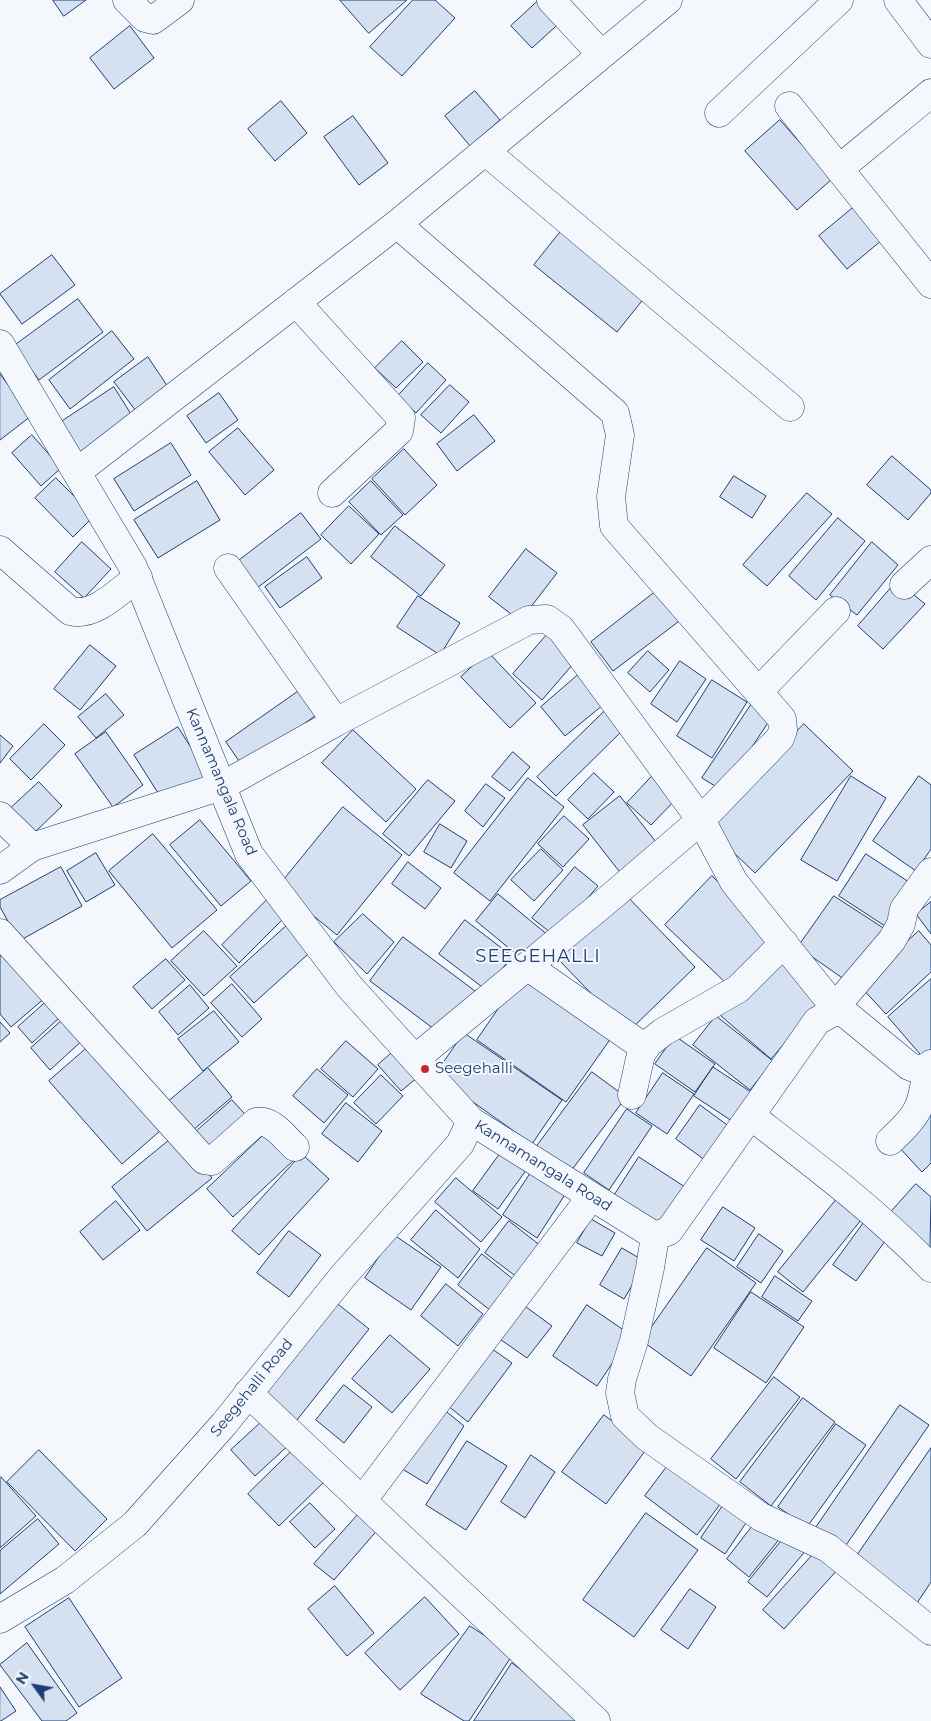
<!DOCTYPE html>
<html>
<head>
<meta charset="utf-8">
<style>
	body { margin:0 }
	#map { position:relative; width:931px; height:1721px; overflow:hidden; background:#f4f7fb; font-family:Montserrat,sans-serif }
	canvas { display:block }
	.north { position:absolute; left:10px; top:1661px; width:50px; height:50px; -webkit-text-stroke:4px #f4f7fb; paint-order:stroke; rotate:302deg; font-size:14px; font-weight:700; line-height:20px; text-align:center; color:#1d3f73 }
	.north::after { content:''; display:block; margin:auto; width:18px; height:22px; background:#1d3f73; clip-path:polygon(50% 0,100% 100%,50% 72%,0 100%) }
</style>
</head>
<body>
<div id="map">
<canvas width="931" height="1721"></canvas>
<div class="north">N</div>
</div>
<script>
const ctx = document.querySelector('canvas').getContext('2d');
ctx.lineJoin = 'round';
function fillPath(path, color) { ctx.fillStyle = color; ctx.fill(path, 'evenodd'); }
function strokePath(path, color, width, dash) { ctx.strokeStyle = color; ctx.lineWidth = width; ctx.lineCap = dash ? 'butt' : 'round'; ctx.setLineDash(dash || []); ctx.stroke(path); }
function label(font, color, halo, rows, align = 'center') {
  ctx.font = font + ' Montserrat,sans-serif'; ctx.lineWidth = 4; ctx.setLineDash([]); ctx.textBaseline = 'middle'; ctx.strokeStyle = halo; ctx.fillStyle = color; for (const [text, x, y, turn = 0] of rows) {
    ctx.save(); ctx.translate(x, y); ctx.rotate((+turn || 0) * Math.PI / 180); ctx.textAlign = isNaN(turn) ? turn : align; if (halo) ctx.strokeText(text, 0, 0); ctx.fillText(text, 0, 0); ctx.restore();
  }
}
const building = new Path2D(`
	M53 0H86L64 16Z
	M340 0H407L369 33Z
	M413 0H435L455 18 402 76 370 47Z
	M539 0 565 18 532 48 511 26Z
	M130 26 154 58 114 89 90 58Z
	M475 91 500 120 470 146 445 116Z
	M281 101 307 133 275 161 248 129Z
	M353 116 388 163 359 185 324 137Z
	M780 120 832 179 797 210 745 151Z
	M860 202 887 236 847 269 819 236Z
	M562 230 645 297 617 332 534 265Z
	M52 255 75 285 22 324 0 294Z
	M78 299 103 332 39 380 14 346Z
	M112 331 134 359 70 409 49 380Z
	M402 341 423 362 396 388 375 368Z
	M148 357 170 390 139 415 114 382Z
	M428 363 446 380 416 413 398 396Z
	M0 374 31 416 0 440Z
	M450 385 469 402 441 433 421 415Z
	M114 387 136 422 83 456 61 422Z
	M219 393 238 420 206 443 187 416Z
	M474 415 495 441 457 471 437 444Z
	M238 428 274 470 245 495 209 452Z
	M32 435 61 468 41 486 12 453Z
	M171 443 191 475 134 511 114 479Z
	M404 449 437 485 405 515 372 479Z
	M892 456 931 490V493L908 520 867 485Z
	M734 476 766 496 752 518 720 497Z
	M56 478 94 516 73 537 35 498Z
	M197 481 220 520 158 558 134 520Z
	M371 481 403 515 381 535 349 502Z
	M807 493 832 514 767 586 743 565Z
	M349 506 379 534 351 564 321 535Z
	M301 513 321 539 257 588 237 562Z
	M838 518 865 541 816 600 789 576Z
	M395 526 445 565 421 596 371 557Z
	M82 542 111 569 84 598 55 572Z
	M872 542 898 565 857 615 830 595Z
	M526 549 557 573 520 621 489 597Z
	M307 557 322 578 280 608 265 587Z
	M897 581 925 604 883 649 858 626Z
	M659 589 682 619 613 671 591 642Z
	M418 596 460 623 440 655 397 627Z
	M551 630 580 656 542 700 513 674Z
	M90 645 116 666 80 710 54 689Z
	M648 651 669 670 650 692 628 673Z
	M488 652 536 703 510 728 461 677Z
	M680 661 706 679 677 722 651 704Z
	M578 675 603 705 565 736 541 707Z
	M712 680 747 702 712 758 677 736Z
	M306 686 322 711 243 767 226 742Z
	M106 694 124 715 96 738 78 717Z
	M753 702 773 715 723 791 702 778Z
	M608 708 626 727 556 796 537 777Z
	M44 724 65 745 31 780 10 759Z
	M804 724 853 771 755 873 706 826Z
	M178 727 209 776 165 804 134 755Z
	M353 730 416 789 386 822 322 763Z
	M106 732 143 785 113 807 75 754Z
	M0 735 13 746 0 763Z
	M513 752 530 767 510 791 492 777Z
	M656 772 680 795 651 825 627 803Z
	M594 773 614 792 588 819 568 800Z
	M851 776 886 798 837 881 801 860Z
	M919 776 931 785V849L916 871 873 841Z
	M528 778 564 807 490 901 454 873Z
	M428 780 455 801 409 856 383 834Z
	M39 782 62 806 34 833 11 808Z
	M486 784 505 798 483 827 465 811Z
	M620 796 663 851 626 880 583 825Z
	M343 807 402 855 337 935 278 887Z
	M564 816 589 839 563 867 538 844Z
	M200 820 251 881 221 906 170 845Z
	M440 824 467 841 451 868 424 852Z
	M153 834 217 910 172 948 109 871Z
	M541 849 563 870 534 901 511 880Z
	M96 853 115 885 86 902 67 871Z
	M866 854 912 884 885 926 839 896Z
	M408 862 441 888 425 909 392 884Z
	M61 867 82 906 19 941 0 907V900Z
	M575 867 598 886 555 936 532 918Z
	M712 876 775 936 728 985 665 925Z
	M498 894 549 936 527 963 476 921Z
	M625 894 695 967 628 1032 558 959Z
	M272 895 289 913 239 963 222 945Z
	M834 896 888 931 851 984 798 947Z
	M931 902V934L916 914Z
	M363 914 394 942 367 974 334 942Z
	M293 920 317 946 254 1003 230 977Z
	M465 920 512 956 486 990 439 954Z
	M204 931 237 966 204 996 171 961Z
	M919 931 931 945V972L886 1014 859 985Z
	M403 937 475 991 442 1035 370 981Z
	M7 950 47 996 11 1027 0 1014V956Z
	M776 953 825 996 771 1059 721 1016Z
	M166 959 185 980 152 1009 133 987Z
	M526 969 616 1031 566 1102 477 1040Z
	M931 979V1057L926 1061 888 1017Z
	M232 984 262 1019 242 1037 211 1003Z
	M190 985 209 1008 178 1035 159 1012Z
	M46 1002 60 1017 32 1043 18 1027Z
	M214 1011 239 1042 203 1071 178 1039Z
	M716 1016 773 1061 750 1090 693 1045Z
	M66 1017 85 1038 50 1070 31 1048Z
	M0 1022 10 1033 0 1042Z
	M464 1033 562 1100 532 1144 435 1075Z
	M675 1036 715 1064 695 1092 655 1064Z
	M95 1041 168 1124 122 1164 49 1081Z
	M346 1041 378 1069 353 1097 321 1069Z
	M401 1045 424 1072 401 1091 378 1065Z
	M713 1067 754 1094 735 1123 694 1096Z
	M208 1068 232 1097 186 1136 162 1107Z
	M317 1069 348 1095 324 1123 293 1096Z
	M592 1072 626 1097 571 1171 537 1146Z
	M663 1073 694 1094 667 1134 636 1113Z
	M381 1075 403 1096 376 1124 354 1103Z
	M232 1100 253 1123 210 1161 190 1137Z
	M346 1103 382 1131 358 1162 322 1134Z
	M700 1105 730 1127 705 1160 676 1139Z
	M627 1109 652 1126 609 1190 584 1173Z
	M931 1109V1163L922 1172 895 1143Z
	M270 1129 297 1157 233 1217 207 1189Z
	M177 1134 212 1178 147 1231 112 1187Z
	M502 1151 527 1169 498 1209 473 1191Z
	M302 1154 329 1179 259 1255 232 1231Z
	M639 1157 685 1187 657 1232 610 1202Z
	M532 1171 566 1193 537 1238 503 1215Z
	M456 1178 502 1217 481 1242 435 1202Z
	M916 1184 931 1197 930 1248 891 1212Z
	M844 1190 869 1210 803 1292 778 1272Z
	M116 1201 140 1230 103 1260 80 1232Z
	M723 1207 755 1228 734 1261 701 1240Z
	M436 1210 480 1249 458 1278 411 1240Z
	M868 1217 891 1233 856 1281 833 1265Z
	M591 1219 615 1233 602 1256 577 1243Z
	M509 1221 546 1250 522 1281 485 1253Z
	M289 1231 321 1255 289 1297 257 1273Z
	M759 1234 783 1251 761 1283 737 1267Z
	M394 1235 441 1267 411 1310 365 1278Z
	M622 1248 646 1262 624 1299 600 1285Z
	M707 1248 756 1283 691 1376 642 1341Z
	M482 1254 519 1284 495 1314 458 1285Z
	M775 1276 812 1301 798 1321 762 1297Z
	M446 1284 483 1314 458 1346 421 1316Z
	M751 1292 804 1327 766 1383 714 1348Z
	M334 1301 369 1329 293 1425 258 1397Z
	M522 1304 552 1326 527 1358 494 1335Z
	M587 1305 631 1335 597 1386 553 1356Z
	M390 1335 430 1369 392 1413 352 1379Z
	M488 1346 512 1363 468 1422 442 1401Z
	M774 1377 800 1397 736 1479 711 1459Z
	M344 1385 372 1407 344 1443 316 1420Z
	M803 1398 835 1422 771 1506 740 1482Z
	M900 1405 929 1425 844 1548 815 1529Z
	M442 1408 464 1426 427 1484 394 1464Z
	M604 1415 648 1447 606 1504 562 1472Z
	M268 1416 292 1442 255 1476 231 1450Z
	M836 1424 866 1445 807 1527 778 1507Z
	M467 1441 507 1466 466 1530 426 1505Z
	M298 1445 329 1477 279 1526 248 1494Z
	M931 1448V1582L917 1603 854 1560Z
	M39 1450 107 1519 75 1551 7 1482Z
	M531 1455 555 1472 525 1518 501 1502Z
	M672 1460 724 1499 697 1535 645 1496Z
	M1 1477 36 1516 0 1548V1478Z
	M726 1501 750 1517 725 1554 701 1538Z
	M310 1503 335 1529 315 1548 290 1522Z
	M363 1509 380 1527 334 1580 314 1564Z
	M646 1513 698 1550 634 1637 583 1600Z
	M38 1519 59 1544 0 1594V1551Z
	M758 1519 781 1537 749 1577 727 1559Z
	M788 1533 807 1549 767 1597 748 1582Z
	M818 1549 839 1568 784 1629 763 1610Z
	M335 1586 374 1633 347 1656 308 1609Z
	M690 1589 716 1607 688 1649 661 1630Z
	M425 1597 459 1634 400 1690 365 1653Z
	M69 1598 122 1678 79 1707 25 1627Z
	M470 1626 513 1654 469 1721H464L421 1694Z
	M27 1643 77 1713 66 1721H42L0 1665Z
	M512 1663 586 1718 583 1721H474Z
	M0 1687 16 1711 1 1721H0Z`);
const minor = new Path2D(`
	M127 0 145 18 153 20 180 0
	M551 0 601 54
	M898 0 931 44
	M789 106 931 284
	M719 113 839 0
	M485 151 790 407
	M839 169 931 93
	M397 224 615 413 620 435 611 497 614 526 782 719 783 730 780 738 701 820 611 897 415 1059
	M296 302 401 418 399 431 332 493
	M77 472 397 224 668 0
	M0 550 70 611C94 618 119 591 138 577
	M228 568 336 722
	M904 585 931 560
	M758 692 836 611
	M0 816 32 847
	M0 870 32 847 222 786 336 722 529 620 547 619 561 629 701 820 734 882 837 1010
	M0 933 204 1160 212 1161 256 1122C271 1118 285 1138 295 1147
	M527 966 645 1048
	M836 1006 892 940 901 924 904 909 931 872
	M632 1095 641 1054 649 1043 663 1032 738 989 784 943
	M751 1116C813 1164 876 1211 931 1268
	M471 1121 655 1236
	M890 1141C920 1114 922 1106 927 1068
	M655 1236 650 1268 634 1341 622 1379 620 1393 625 1416 647 1437 761 1517 828 1548 931 1631
	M655 1236 669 1231 817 1021 837 1010 847 1015 909 1066C918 1070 924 1070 931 1064
	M248 1393 596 1721
	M362 1501 591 1197`);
const major = new Path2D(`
	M0 344 133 567 249 854 349 986 471 1121 460 1144 343 1276 224 1424 135 1524 65 1580 0 1619`);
const markers = [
	[425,1069,5,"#c62828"]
];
const streetNames = [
	["Kannamangala Road",221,782,67],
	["Kannamangala Road",543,1166,32],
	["Seegehalli Road",252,1388,-51]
];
const poiNames = [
	["Seegehalli",435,1069]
];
const quarterNames = [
	["SEEGEHALLI",538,957]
];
fillPath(building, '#d5e0f0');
strokePath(building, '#1d3f73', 1);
strokePath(minor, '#1d3f73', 29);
strokePath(major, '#1d3f73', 29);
strokePath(minor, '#f4f7fb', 28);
strokePath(major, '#f4f7fb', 28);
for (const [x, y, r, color] of markers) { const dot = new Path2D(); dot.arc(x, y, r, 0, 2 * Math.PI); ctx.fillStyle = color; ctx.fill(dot); strokePath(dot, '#f4f7fb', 2); }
label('15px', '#1d3f73', '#f4f7fb', streetNames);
label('15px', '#1d3f73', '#f4f7fb', poiNames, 'left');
ctx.letterSpacing = '1px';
label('18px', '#1d3f73', '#f4f7fb', quarterNames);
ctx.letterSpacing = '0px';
</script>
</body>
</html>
